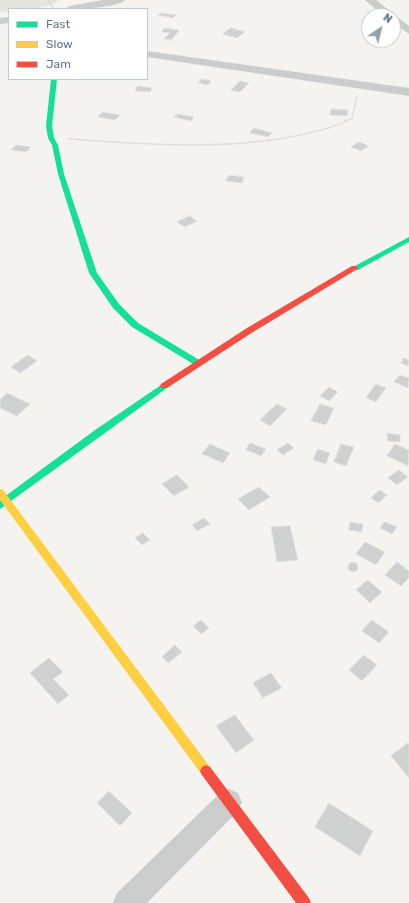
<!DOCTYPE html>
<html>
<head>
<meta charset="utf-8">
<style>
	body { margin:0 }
	#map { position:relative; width:409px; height:903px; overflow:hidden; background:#f4f3f0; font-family:Rubik,sans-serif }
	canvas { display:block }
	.legend { position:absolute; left:8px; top:8px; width:140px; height:72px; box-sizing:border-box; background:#fff; border:1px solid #bfc9ce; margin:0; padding:5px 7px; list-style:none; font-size:12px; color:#607784 }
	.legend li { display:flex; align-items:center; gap:8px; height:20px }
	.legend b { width:20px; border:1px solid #bfc9ce }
	.north { position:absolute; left:361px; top:8px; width:40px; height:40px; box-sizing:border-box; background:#fff; border:1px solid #bfc9ce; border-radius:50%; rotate:35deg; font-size:11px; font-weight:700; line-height:16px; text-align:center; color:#607784 }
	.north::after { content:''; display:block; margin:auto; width:14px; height:18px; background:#94a2aa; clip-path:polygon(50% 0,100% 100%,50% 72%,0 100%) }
</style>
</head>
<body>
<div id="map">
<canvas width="409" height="903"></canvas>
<ul class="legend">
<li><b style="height:5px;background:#16e098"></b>Fast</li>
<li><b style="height:5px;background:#ffcf43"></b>Slow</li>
<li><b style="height:5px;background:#f24e42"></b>Jam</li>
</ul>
<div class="north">N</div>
</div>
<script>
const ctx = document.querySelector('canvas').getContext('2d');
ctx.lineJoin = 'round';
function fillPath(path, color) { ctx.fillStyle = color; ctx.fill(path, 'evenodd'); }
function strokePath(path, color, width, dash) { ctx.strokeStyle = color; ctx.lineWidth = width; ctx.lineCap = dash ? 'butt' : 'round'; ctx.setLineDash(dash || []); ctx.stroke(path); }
const green = new Path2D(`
	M0 0H60C46 10 26 9 9 9V11L0 12Z`);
const building = new Path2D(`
	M161 13 176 15 173 18 158 15Z
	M165 28 178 30 179 31 171 40 164 39 170 33 162 32Z
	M231 28 245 32 237 38 223 34Z
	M202 79 211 81 208 85 198 83Z
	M240 81 249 83 240 92 231 90Z
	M138 86 152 88 150 92 135 91Z
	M331 109 348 110 347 116 330 115Z
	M103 112 120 115 115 120 98 117Z
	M178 114 194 117 191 121 174 117Z
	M254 128 272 133 268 137 250 133Z
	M359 142 369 146 361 151 351 147Z
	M16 145 31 147 26 152 11 150Z
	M229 175 244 177 242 183 226 181Z
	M190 216 197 221 185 227 177 222Z
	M28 355 37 361 20 373 11 367Z
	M404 358 409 360 408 366 401 363Z
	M400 375 409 378 408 388 394 382Z
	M376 384 386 388 376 402 366 398Z
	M329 387 338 392 329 401 320 396Z
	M7 393 30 404 17 416 0 408V400Z
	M277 404 287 409 270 426 260 420Z
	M320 404 334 408 326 425 311 421Z
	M387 433 400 435V442L388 441Z
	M250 443 266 449 261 456 246 450Z
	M288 443 294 448 283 455 277 450Z
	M210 444 230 453 223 463 202 454Z
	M341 444 354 447 346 466 334 462Z
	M395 444 409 450 408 466 387 456Z
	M318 449 330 453 326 464 313 460Z
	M399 470 408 477 397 485 388 478Z
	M177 475 189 487 174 496 162 484Z
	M259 487 270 497 249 510 238 499Z
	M380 490 387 495 378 503 371 498Z
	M204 518 210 524 197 531 192 525Z
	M350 522 363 524 362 532 349 530Z
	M385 522 397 527 392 534 380 528Z
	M290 526 298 560 277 562 271 527Z
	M143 533 150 540 142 545 135 538Z
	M365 542 385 552 376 565 356 554Z
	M348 567a5 5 0 1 1 10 0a5 5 0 1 1-10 0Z
	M397 562 409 571V578L401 586 385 575Z
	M368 580 382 592 370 603 356 590Z
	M201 620 209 628 201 634 193 626Z
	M372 620 389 632 379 643 362 631Z
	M175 645 182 652 168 663 162 657Z
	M364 655 377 665 362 681 349 670Z
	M49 658 63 672 53 679 69 695 58 704 30 673Z
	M271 673 282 688 263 698 253 683Z
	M235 715 254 740 236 753 216 726Z
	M408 743 409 744V778L391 756Z
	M109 791 132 813 120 826 97 803Z
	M329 803 373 831 360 856 315 827Z`);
const path = new Path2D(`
	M48 0 54 9
	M69 139C146 144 224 151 300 135 318 131 336 127 352 118L357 96`);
const street = new Path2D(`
	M103 0H125C118 8 77 9 65 9L70 6Z
	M365 0H376L409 26V34L393 23V16H384Z
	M9 17V23L0 24V18Z
	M147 51 409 88V96L147 57Z
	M229 789 238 793 242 802 238 811 147 903H113L117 893 220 793Z`);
const fast = new Path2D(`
	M51 79H57L52 126 54 138 58 145 64 174 97 273 119 304 138 323 201 361 202 363 201 365H195L132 327 113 308 89 273 58 174 52 145 48 138 46 126Z
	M409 237V242L358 270H355L351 268Z
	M164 383 167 384 168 386 167 388 0 509V500L95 430Z`);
const slow = new Path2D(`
	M0 489 3 490 210 767 212 771 210 775 206 777 202 775 0 500Z`);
const jam = new Path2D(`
	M352 266H355L359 268 253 332 167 388H161L160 386 161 384 247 328Z
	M206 765 210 767 309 898 311 903H296L202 775 200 771 202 767Z`);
fillPath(green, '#e3e6de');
fillPath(building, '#cfd0d0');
strokePath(building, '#e2e2e0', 1);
strokePath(path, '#c9cacb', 1.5, [1, 1]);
fillPath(street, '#cbcccc');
fillPath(fast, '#16e098');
fillPath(slow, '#ffcf43');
fillPath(jam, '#f24e42');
</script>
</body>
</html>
